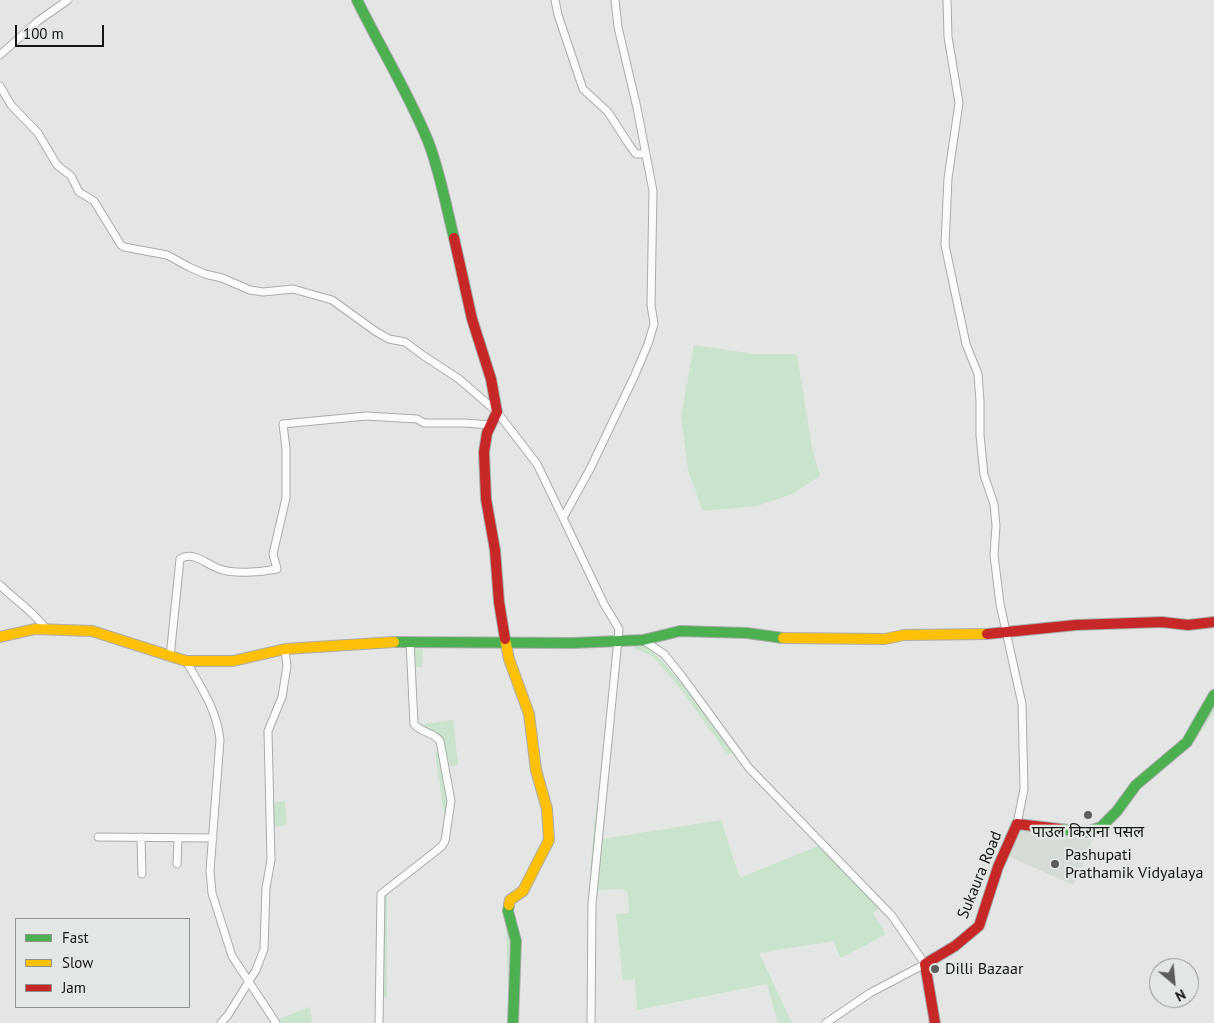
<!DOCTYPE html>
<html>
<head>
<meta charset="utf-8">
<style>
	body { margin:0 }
	#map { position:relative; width:1214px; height:1023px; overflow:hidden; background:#e3e6e4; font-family:"PT Sans",sans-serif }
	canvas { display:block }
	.legend { position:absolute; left:15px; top:918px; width:175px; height:90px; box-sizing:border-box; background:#e2e7e3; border:1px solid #8f9390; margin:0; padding:6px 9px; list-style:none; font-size:15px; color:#131513 }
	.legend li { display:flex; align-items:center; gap:10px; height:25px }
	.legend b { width:25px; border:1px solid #8f9390 }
	.north { position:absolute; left:1149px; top:958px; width:50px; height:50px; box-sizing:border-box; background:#e2e7e3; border:1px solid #8f9390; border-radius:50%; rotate:152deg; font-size:14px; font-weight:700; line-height:20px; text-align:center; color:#131513 }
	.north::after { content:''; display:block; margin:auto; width:18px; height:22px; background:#5c5e5c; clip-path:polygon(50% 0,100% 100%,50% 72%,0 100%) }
	.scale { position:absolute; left:15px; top:25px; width:89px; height:22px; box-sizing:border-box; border:2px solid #131513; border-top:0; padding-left:6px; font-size:15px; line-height:18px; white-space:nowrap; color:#131513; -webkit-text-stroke:4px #e2e7e3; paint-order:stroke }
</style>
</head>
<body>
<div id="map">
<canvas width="1214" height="1023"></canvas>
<ul class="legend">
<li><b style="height:6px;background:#4caf50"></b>Fast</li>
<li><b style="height:6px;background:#ffc107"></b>Slow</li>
<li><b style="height:6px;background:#c62828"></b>Jam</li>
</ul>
<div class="north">N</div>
<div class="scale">100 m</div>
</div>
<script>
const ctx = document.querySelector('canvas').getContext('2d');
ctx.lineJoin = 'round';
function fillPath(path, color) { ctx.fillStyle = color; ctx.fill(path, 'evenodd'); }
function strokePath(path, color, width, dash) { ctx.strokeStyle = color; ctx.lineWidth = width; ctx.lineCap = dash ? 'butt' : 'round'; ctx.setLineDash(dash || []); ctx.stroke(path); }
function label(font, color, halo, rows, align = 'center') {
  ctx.font = font + ' "PT Sans","Noto Sans Devanagari",sans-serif'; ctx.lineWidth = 4.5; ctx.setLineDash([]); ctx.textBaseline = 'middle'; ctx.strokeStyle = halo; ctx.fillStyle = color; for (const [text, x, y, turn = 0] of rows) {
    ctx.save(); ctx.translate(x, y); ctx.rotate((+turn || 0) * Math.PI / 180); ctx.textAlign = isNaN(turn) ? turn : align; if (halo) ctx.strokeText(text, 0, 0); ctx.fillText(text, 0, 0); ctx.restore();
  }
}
const built = new Path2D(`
	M1020 829 1092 840 1080 873 1073 885 1006 855 1014 836Z`);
const green = new Path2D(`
	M694 345 754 354H797L812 448 820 476 792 494 757 506 703 511 688 471 681 416Z
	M641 642C678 672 704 715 733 752L728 755 679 687 653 656 635 649V643Z
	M411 648 423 649 422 667H414Z
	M1214 705V712L1195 741 1191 743Z
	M453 720 458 765 450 766 443 741 418 725Z
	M439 752 449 801 446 827 435 753Z
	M601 772 602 774 589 1018C585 936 589 853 601 772Z
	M285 801 287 825 273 827V803Z
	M721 820 740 878 818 846 834 858 880 907 873 913 886 934 841 958 833 941 759 953 792 1023H778L767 984 637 1010 635 979 623 980 616 914 629 913 628 893 622 889 596 890 603 839Z
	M387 892V997L383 998V898Z
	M506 921 512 945 509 1018Z
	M310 1007 312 1023H278L276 1020Z`);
const street = new Path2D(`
	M555 0 558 15 583 89 608 112 630 146 636 154H646
	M947 0 948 37 959 103 948 178 945 245 966 344 978 374 980 401V435L984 475 994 504 996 526 994 555 1000 604 1022 704 1024 789 1017 824
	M0 55 38 21 68 0
	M0 86 11 105 38 133 57 165 71 176 79 192 94 201 121 245 124 247 167 255 189 267 205 274 222 278 250 290 263 292 293 289 332 300 375 331 389 339 405 342 424 356 459 379 497 412 537 464 563 518
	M0 585C15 600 34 612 46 629
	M643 640 664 654 681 675 749 768 892 916 925 964 870 993 826 1023
	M170 657 180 559C193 551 205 563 217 568 233 575 261 572 277 569L273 554 286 498V449L283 424 366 416 417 419 424 423H464L491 425
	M186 661C201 687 217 710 220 740L210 871 212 893 232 956 276 1023
	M98 837 213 838
	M141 837 142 874
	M177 864 178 838
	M221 1023 228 1015 256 970 264 949 266 888 271 860 268 731 282 697 287 666 285 649
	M379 1023 381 894 441 847 445 841 451 801 440 741C434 732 421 733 414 724L410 641
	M591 1023 592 904 619 629 604 604 563 518 590 469 634 377 648 344 654 324 651 305 653 191 637 108 618 27 615 0`);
const fast = new Path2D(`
	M357 0C380 47 408 92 428 141 440 172 446 206 454 238
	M394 642 573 643 643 640 680 631 747 633 783 638
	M1060 829 1087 832 1101 827 1117 811 1136 785 1187 742 1214 695
	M509 905 508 911 516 941 513 1023`);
const slow = new Path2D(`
	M0 637 35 629 92 631 186 661H233L285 649 394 642
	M783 638 885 639 904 635 987 634
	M505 639 509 659 529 714 536 770 547 809 549 840 523 891 510 900 509 905`);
const jam = new Path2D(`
	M454 238 472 319 491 379 497 412 487 433 484 452 486 499 495 550 499 602 505 639
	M987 634 1076 625 1162 622 1188 625 1214 622
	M935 1023 925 964 955 946 979 926 998 867 1017 824 1060 829`);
const markers = [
	[1088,815,5,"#5c5e5c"],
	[1055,864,5,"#5c5e5c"],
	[935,969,5,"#5c5e5c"]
];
const poiNames = [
	["पाउल किराना पसल",1088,832,"center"],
	["Pashupati",1065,855],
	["Prathamik Vidyalaya",1065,873],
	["Dilli Bazaar",945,969]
];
const streetNames = [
	["Sukaura Road",980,875,-68]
];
fillPath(built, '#d4dcd5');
fillPath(green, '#c9e3cd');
strokePath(street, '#aaacab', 9);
strokePath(fast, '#aaacab', 12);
strokePath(slow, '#aaacab', 12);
strokePath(jam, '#aaacab', 12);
strokePath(street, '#fbfbfb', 7);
strokePath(fast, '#4caf50', 10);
strokePath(slow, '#ffc107', 10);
strokePath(jam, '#c62828', 10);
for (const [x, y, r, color] of markers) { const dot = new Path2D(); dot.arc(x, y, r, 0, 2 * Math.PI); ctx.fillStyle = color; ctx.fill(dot); strokePath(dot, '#e2e7e3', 2); }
label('16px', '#131513', '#e2e7e3', poiNames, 'left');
label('16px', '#131513', '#e2e7e3', streetNames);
</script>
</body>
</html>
